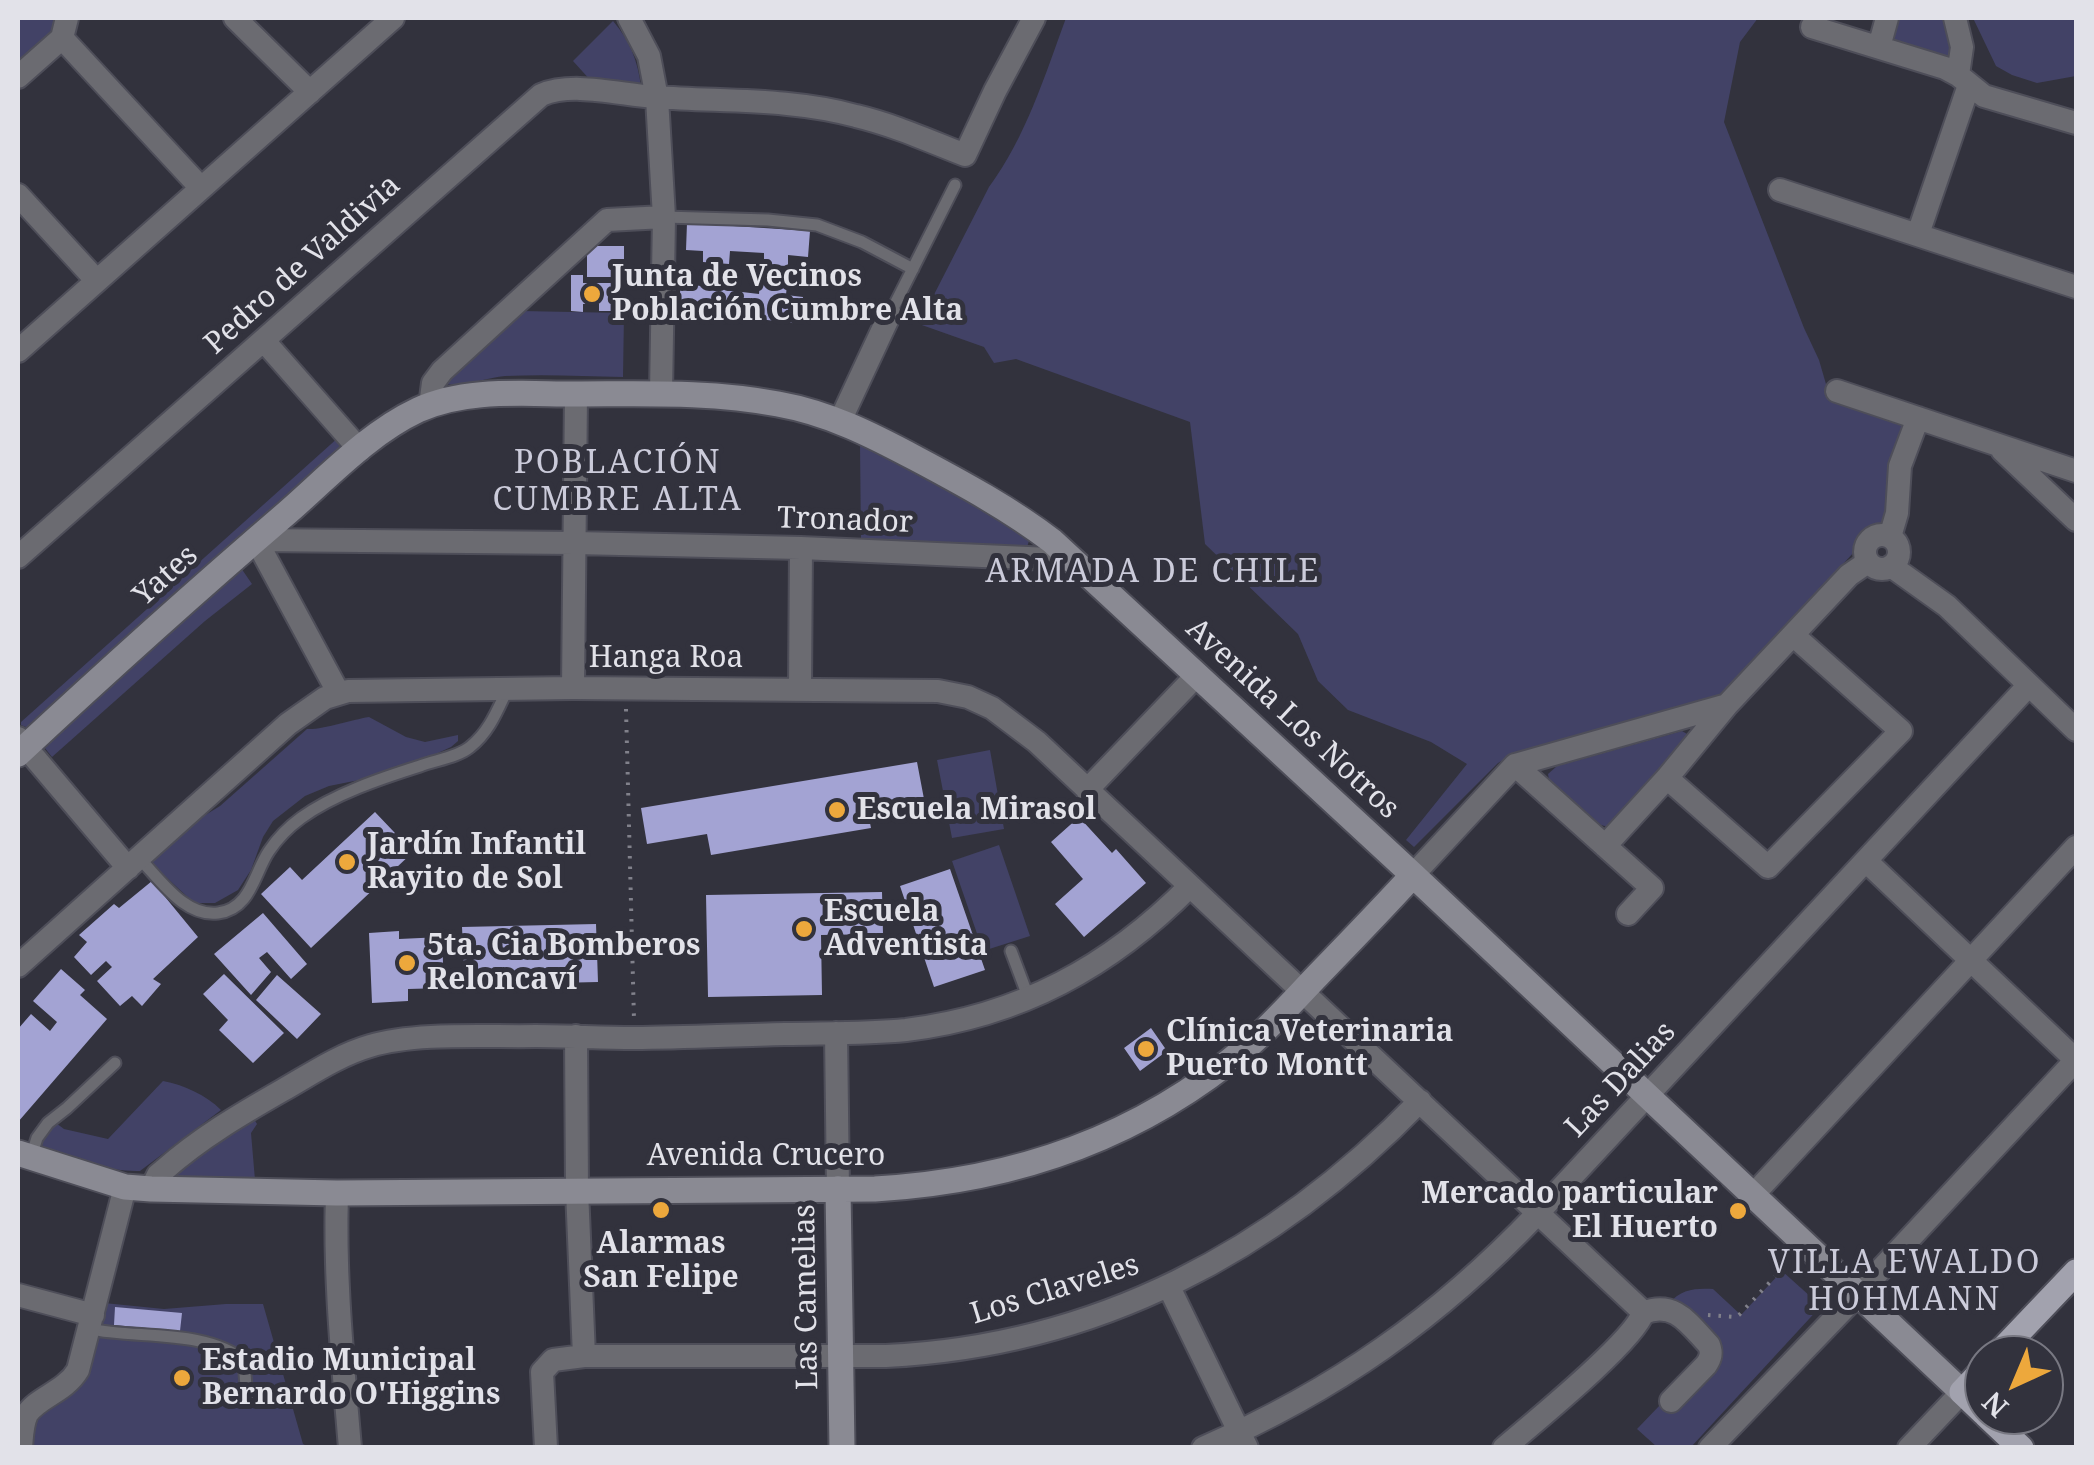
<!DOCTYPE html>
<html>
<head>
<meta charset="utf-8">
<style>
	body { margin:0 }
	#map { position:relative; width:2094px; height:1465px; overflow:hidden; background:#32323d; font-family:"Noto Serif",serif }
	canvas { display:block }
	.frame { position:absolute; inset:0; border:20px solid #e2e2e9; pointer-events:none }
	.north { position:absolute; left:1964px; top:1335px; width:100px; height:100px; box-sizing:border-box; background:#32323d; border:2px solid #787882; border-radius:50%; rotate:224deg; font-size:28px; font-weight:700; line-height:40px; text-align:center; color:#e2e2e9 }
	.north::after { content:''; display:block; margin:auto; width:35px; height:45px; background:#eda83c; clip-path:polygon(50% 0,100% 100%,50% 72%,0 100%) }
</style>
</head>
<body>
<div id="map">
<canvas width="2094" height="1465"></canvas>
<div class="frame"></div>
<div class="north">N</div>
</div>
<script>
const ctx = document.querySelector('canvas').getContext('2d');
ctx.lineJoin = 'round';
function fillPath(path, color) { ctx.fillStyle = color; ctx.fill(path, 'evenodd'); }
function strokePath(path, color, width, dash) { ctx.strokeStyle = color; ctx.lineWidth = width; ctx.lineCap = dash ? 'butt' : 'round'; ctx.setLineDash(dash || []); ctx.stroke(path); }
function label(font, color, halo, rows, align = 'center') {
  ctx.font = font + ' "Noto Serif",serif'; ctx.lineWidth = 10; ctx.setLineDash([]); ctx.textBaseline = 'middle'; ctx.strokeStyle = halo; ctx.fillStyle = color; for (const [text, x, y, turn = 0] of rows) {
    ctx.save(); ctx.translate(x, y); ctx.rotate((+turn || 0) * Math.PI / 180); ctx.textAlign = isNaN(turn) ? turn : align; if (halo) ctx.strokeText(text, 0, 0); ctx.fillText(text, 0, 0); ctx.restore();
  }
}
const green = new Path2D(`
	M18 18H61L49 37 18 65Z
	M1066 18H1758L1740 42 1724 122 1804 328 1819 360 1828 391 1904 420 1886 517 1727 691 1717 698 1514 754 1498 763 1414 847 1406 840 1467 764 1431 742 1348 710 1318 681 1298 634 1205 544 1190 422 1016 359 994 363 984 347 919 324 989 187C1026 137 1045 75 1066 18Z
	M1895 18H1948L1955 45 1950 59 1894 41Z
	M1973 18H2076V76L2037 83 2012 75 1996 66Z
	M613 21C630 41 638 61 641 87L592 82 573 61Z
	M521 311 624 313 623 377C584 376 544 374 505 376 487 378 460 387 443 384Z
	M340 436 343 449 28 728 21 725V722Z
	M860 444 976 506 1026 536 1029 541 1027 547 861 543Z
	M241 568 252 584 205 621 52 757 44 747 46 739Z
	M369 717 406 737 425 742 458 735V741L451 747 425 759 369 778 329 786 305 796 273 821 263 837 251 870 238 890 215 903H194L153 865V861L194 822 220 806 307 729C322 730 351 720 369 717Z
	M1682 731 1687 734 1688 740 1608 827 1601 825 1549 780 1548 774 1557 766Z
	M990 750 1004 829 952 838 937 760Z
	M999 845 1030 936 983 951 952 861Z
	M163 1081C184 1085 206 1095 221 1110L140 1171C109 1172 79 1160 49 1152L42 1147 44 1135 56 1123 64 1129 108 1139Z
	M251 1114 257 1124 251 1133 255 1180 162 1179Z
	M1782 1271 1821 1306 1691 1447H1657L1637 1429 1661 1404 1710 1368 1670 1303C1680 1289 1697 1288 1713 1289L1741 1315Z
	M104 1303 164 1309 226 1304H263L303 1444 309 1447 30 1448 35 1421Z`);
const building = new Path2D(`
	M687 223 810 231 808 257 788 255V266L764 265V253L730 251 729 264 703 262V251L686 250Z
	M587 246H624V277H587Z
	M571 275H583V283H613V311H599V304H583V312L571 311Z
	M703 275 726 278 725 290 759 294 760 281 787 284 786 295 803 297 800 324 678 309 681 284 701 286Z
	M917 762 924 799 867 808 871 828 711 855 707 834 647 844 641 808Z
	M375 812 413 852 311 948 261 894 290 867 302 880Z
	M1079 817 1112 853 1116 849 1146 883 1084 937 1055 904 1083 879 1051 842Z
	M950 869 985 970 934 987 900 886Z
	M152 881 198 937 153 979 161 984 142 1006 132 996 120 1006 97 981 112 967 106 961 91 975 74 957 87 942 79 935 114 904 119 908Z
	M882 892 883 934 821 935 822 995 708 997 706 895Z
	M263 913 307 964 291 979 267 952 259 958 271 972 251 995 214 954Z
	M596 924 598 982 471 985V968H464L462 927Z
	M399 931V939L442 937 444 988 408 989V1001L372 1003 369 933Z
	M61 969 85 990 80 995 107 1019 18 1122V1029L31 1014 50 1031 57 1022 33 1001Z
	M224 974 284 1033 253 1063 219 1030 228 1020 203 994Z
	M277 975 321 1014 297 1039 256 1000Z
	M1151 1028 1167 1051 1140 1071 1124 1048Z
	M115 1307 182 1313 180 1331 114 1325Z`);
const path = new Path2D(`
	M626 709 634 1020
	M1708 1315 1736 1317 1739 1315 1786 1265`);
const lane = new Path2D(`
	M664 217 768 220 817 225 862 242 913 269
	M890 314 955 185
	M139 858C160 879 184 917 218 913 251 909 254 873 269 851 277 839 290 826 301 818 334 794 382 778 420 766 436 760 458 757 470 747 489 732 497 711 507 690
	M1011 951 1029 999
	M31 1157 37 1138 48 1123 67 1108 115 1063
	M90 1329C136 1339 207 1329 244 1361L247 1399`);
const street = new Path2D(`
	M235 18 310 92
	M629 18 649 56 657 98 664 217 661 393
	M1955 18 1962 47 1958 75
	M1812 27 1945 68 1958 75 1984 96 2076 123
	M62 38 201 188
	M1879 47 1887 18
	M18 77 62 38 67 18
	M1780 190 2076 287
	M18 195 97 281
	M1918 234 1969 85
	M264 341 360 450
	M18 351 393 18
	M1837 391 2076 471
	M430 406 433 383 442 371 607 220 664 217
	M840 421 890 314
	M2002 450 2076 520
	M1865 552a17 17 0 1 1 34 0a17 17 0 1 1-34 0Z
	M1890 537 1897 513 1900 466 1918 418
	M18 557 541 95C573 81 621 95 656 97 723 102 790 98 856 116 894 125 929 141 965 155L995 91 1034 18
	M1891 566 1947 606 2076 730
	M573 688 576 394
	M800 689 801 548
	M338 692 256 540 575 543 801 548 1073 560
	M18 738 128 868
	M1515 765 1652 888 1628 914
	M1667 778 1768 867 1901 731 1793 635
	M1087 790 1197 675
	M1605 846 1667 778 1727 705 1849 575 1868 562
	M1866 861 2076 1060
	M1413 875 1515 765 1727 705
	M18 966 288 724 325 698 348 691 573 688 938 691 968 697 992 708 1037 742 1640 1309 1643 1313C1633 1342 1533 1423 1504 1448
	M836 1033 838 1189
	M151 1189 158 1175 164 1170C200 1138 241 1114 283 1090 311 1074 339 1055 370 1046 416 1032 487 1037 536 1036 569 1036 601 1038 634 1038 684 1038 735 1035 785 1034 825 1033 866 1034 906 1030 1020 1016 1110 967 1190 886
	M337 1193C334 1278 343 1363 350 1448
	M1753 1195 2076 847
	M1169 1287 1247 1448
	M18 1295 93 1315
	M1643 1313C1675 1300 1689 1324 1709 1345 1712 1353 1711 1358 1706 1365L1671 1401
	M584 1356H886C1097 1346 1275 1251 1420 1101
	M21 1448C22 1437 22 1424 27 1414 38 1397 65 1392 78 1370L125 1187
	M546 1448 542 1372 553 1360 584 1356 577 1190 576 1036
	M1203 1448C1336 1390 1438 1318 1538 1213L2029 685
	M1710 1448 1858 1294 2076 1060
	M1909 1448 1962 1392`);
const secondary = new Path2D(`
	M18 754C106 672 196 591 288 512 328 477 369 433 418 410 465 388 524 394 575 394 642 394 711 391 778 404 829 413 872 435 917 459 964 484 1010 509 1052 541L1413 875 1962 1392
	M18 1153 125 1187 151 1189 337 1193 875 1189C1015 1181 1140 1138 1248 1046 1273 1024 1295 999 1318 975 1350 942 1382 909 1413 875
	M838 1189 842 1448`);
const primary = new Path2D(`
	M1997 1355 2076 1272
	M1984 1369 1962 1392 1984 1413
	M1986 1415 2021 1448`);
const markers = [
	[592,294,10,"#eda83c"],
	[837,810,10,"#eda83c"],
	[347,862,10,"#eda83c"],
	[804,929,10,"#eda83c"],
	[407,963,10,"#eda83c"],
	[1146,1049,10,"#eda83c"],
	[661,1210,10,"#eda83c"],
	[1738,1211,10,"#eda83c"],
	[182,1378,10,"#eda83c"]
];
const streetNames = [
	["Pedro de Valdivia",303,265,-42],
	["Tronador",845,521,2],
	["Yates",166,576,-42],
	["Hanga Roa",666,658],
	["Avenida Los Notros",1292,719,43],
	["Las Dalias",1621,1080,-47],
	["Avenida Crucero",766,1156],
	["Los Claveles",1055,1290,-17],
	["Las Camelias",807,1297,-91]
];
const poiNames = [
	["Junta de Vecinos",612,277],
	["Población Cumbre Alta",612,311],
	["Escuela Mirasol",857,810],
	["Jardín Infantil",367,845],
	["Rayito de Sol",367,879],
	["Escuela",824,912],
	["Adventista",824,946],
	["5ta. Cia Bomberos",427,946],
	["Reloncaví",427,980],
	["Clínica Veterinaria",1166,1032],
	["Puerto Montt",1166,1066],
	["Mercado particular",1718,1194,"right"],
	["El Huerto",1718,1228,"right"],
	["Alarmas",661,1244,"center"],
	["San Felipe",661,1278,"center"],
	["Estadio Municipal",202,1361],
	["Bernardo O'Higgins",202,1395]
];
const neighbourhoodNames = [
	["POBLACIÓN",618,464],
	["CUMBRE ALTA",618,501],
	["ARMADA DE CHILE",1153,573],
	["VILLA EWALDO",1905,1264],
	["HOHMANN",1905,1301]
];
fillPath(green, '#424266');
fillPath(building, '#a3a3d3');
strokePath(lane, '#4e4e59', 15);
strokePath(street, '#4e4e59', 26);
strokePath(secondary, '#4e4e59', 29);
strokePath(primary, '#4e4e59', 29);
strokePath(path, '#81818b', 4, [2.5, 8]);
strokePath(lane, '#6b6b71', 11);
strokePath(street, '#6b6b71', 22);
strokePath(secondary, '#8a8a93', 25);
strokePath(primary, '#a2a2ae', 25);
for (const [x, y, r, color] of markers) { const dot = new Path2D(); dot.arc(x, y, r, 0, 2 * Math.PI); ctx.fillStyle = color; ctx.fill(dot); strokePath(dot, '#32323d', 4); }
label('30px', '#e2e2e9', '#32323d', streetNames);
label('bold 30px', '#e2e2e9', '#32323d', poiNames, 'left');
ctx.letterSpacing = '2.5px';
label('32px', '#cbcbda', '#32323d', neighbourhoodNames);
ctx.letterSpacing = '0px';
</script>
</body>
</html>
